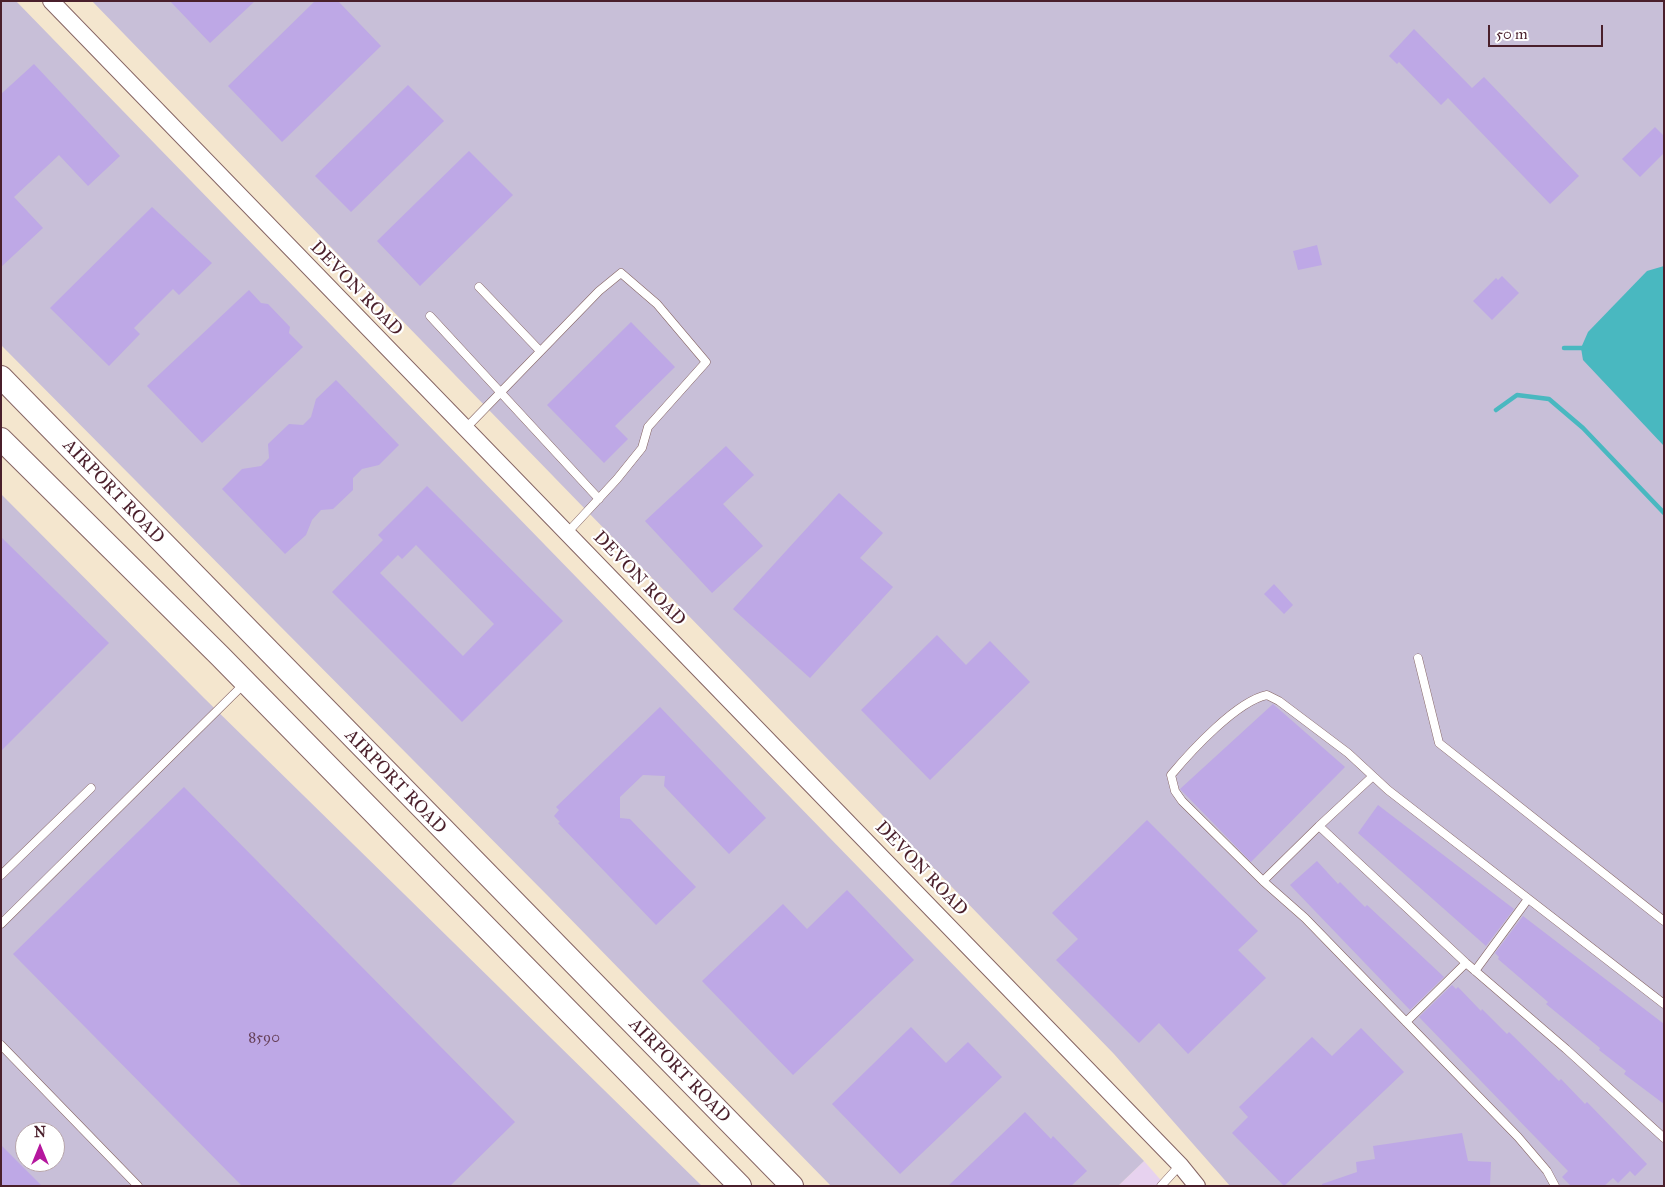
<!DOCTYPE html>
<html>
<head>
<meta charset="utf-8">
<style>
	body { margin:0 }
	#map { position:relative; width:1665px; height:1187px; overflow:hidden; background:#f4e6ce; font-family:"IM FELL Great Primer",serif }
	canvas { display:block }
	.frame { position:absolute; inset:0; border:2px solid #4a1f2b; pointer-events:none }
	.north { position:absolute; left:15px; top:1122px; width:50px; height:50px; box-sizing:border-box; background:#fff; border:1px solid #b7a5aa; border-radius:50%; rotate:0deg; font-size:14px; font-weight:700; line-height:20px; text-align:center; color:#4a1f2b }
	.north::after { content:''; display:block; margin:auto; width:18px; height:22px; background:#b5179e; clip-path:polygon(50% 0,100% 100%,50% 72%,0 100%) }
	.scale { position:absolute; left:1488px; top:25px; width:115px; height:22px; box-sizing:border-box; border:2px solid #4a1f2b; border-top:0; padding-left:6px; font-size:15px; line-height:18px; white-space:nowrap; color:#4a1f2b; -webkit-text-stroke:4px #fff; paint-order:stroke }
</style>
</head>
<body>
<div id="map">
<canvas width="1665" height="1187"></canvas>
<div class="frame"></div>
<div class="north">N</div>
<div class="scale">50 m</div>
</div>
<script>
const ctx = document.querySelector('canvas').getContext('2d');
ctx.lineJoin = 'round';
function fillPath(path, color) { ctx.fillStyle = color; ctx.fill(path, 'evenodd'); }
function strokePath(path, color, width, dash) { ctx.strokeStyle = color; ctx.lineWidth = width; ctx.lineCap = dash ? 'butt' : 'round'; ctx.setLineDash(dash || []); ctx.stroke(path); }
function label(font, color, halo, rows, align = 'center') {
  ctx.font = font + ' "IM FELL Great Primer",serif'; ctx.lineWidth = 4.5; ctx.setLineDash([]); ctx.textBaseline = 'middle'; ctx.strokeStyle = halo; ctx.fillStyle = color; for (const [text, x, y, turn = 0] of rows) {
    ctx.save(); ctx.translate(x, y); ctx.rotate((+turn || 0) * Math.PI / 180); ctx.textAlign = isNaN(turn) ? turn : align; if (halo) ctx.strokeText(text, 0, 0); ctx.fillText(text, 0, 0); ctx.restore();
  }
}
const built = new Path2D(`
	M1144 1161 1166 1186H1118Z`);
const industrial = new Path2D(`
	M1 1H16L1144 1161 1118 1186H831L549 897 1 345Z
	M92 1H1664V1186H1230L1114 1054Z
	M1 494 204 698 702 1186H1ZM25 1132H55V1162H25Z`);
const water = new Path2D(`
	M1664 266V446L1583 360 1581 348 1588 332 1647 271Z`);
const stream = new Path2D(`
	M1564 348H1587
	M1496 410 1517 395 1549 399 1583 428 1664 513`);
const building = new Path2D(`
	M170 1H255L210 43Z
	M315 1H338L381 46 282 142 228 86Z
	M1414 29 1472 88 1484 77 1579 176 1550 204 1448 98 1441 105 1399 62 1397 64 1389 56Z
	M34 64 120 156 88 186 59 155 14 197 43 228 1 267V94Z
	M408 85 444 121 351 212 315 176Z
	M1655 127 1664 136V153L1640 177 1622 159Z
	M469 151 513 195 420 286 377 241Z
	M152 207 212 263 179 295 173 289 134 328 140 334 109 366 50 308Z
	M1317 245 1322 265 1298 270 1293 251Z
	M1502 276 1519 293 1492 320 1473 301 1496 278 1498 280Z
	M249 290 261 303 268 304 290 327 289 333 303 347 202 443 147 386Z
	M631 322 675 367 615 426 628 439 604 463 547 405Z
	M336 380 399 445 379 465 362 469 353 478V490L333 509 321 510 312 520 306 535 285 554 222 489 242 469 261 466 269 458 268 444 289 424 303 425 311 417 316 399Z
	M726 446 754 475 723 504 763 546 712 593 645 521Z
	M427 486 563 621 462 722 332 592 383 540 378 535ZM416 545 494 624 463 656 380 573 398 555 402 559Z
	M839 493 883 533 860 558 893 587 810 678 733 609Z
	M1 537 109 643 1 751Z
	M1274 584 1293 605 1284 614 1264 594Z
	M937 635 966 665 990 641 1030 682 930 780 861 710Z
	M1273 704 1345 767 1251 862 1180 789Z
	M660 707 766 818 729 854 664 786 665 776 643 775 620 797V818L630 819 696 887 656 925 558 823 560 822 554 816 559 810 556 807Z
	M184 787 515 1122 450 1186H242L13 954Z
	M1378 805 1514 909 1486 946 1358 833Z
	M1147 820 1258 931 1238 950 1266 978 1188 1054 1159 1023 1139 1043 1056 960 1078 939 1052 913Z
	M1317 861 1338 884 1340 882 1365 907 1367 905 1444 977 1410 1010 1290 885Z
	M847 890 914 960 793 1075 702 981 783 904 807 929Z
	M1523 916 1664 1024V1104L1624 1074 1626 1071 1599 1050 1600 1048 1546 1004 1548 1002 1498 959 1499 957 1495 953Z
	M1452 985 1456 989 1458 987 1481 1011 1482 1009 1507 1034 1509 1032 1559 1081 1561 1079 1585 1104 1587 1102 1647 1164 1635 1176 1630 1171 1618 1183 1613 1178 1604 1186H1571L1562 1177 1568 1171 1419 1017Z
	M911 1027 946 1063 968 1042 1002 1077 900 1174 832 1104Z
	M1361 1028 1404 1072 1284 1186 1232 1133 1248 1117 1239 1107 1312 1037 1332 1056Z
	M1025 1112 1051 1139 1053 1136 1087 1171 1071 1186H948Z
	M1462 1133 1468 1161 1491 1162 1490 1186H1322V1184L1357 1172 1356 1162 1375 1159 1373 1146Z
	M1 1145 42 1186H1Z`);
const lane = new Path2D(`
	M479 287 540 351
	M430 316 599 499
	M465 429 599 291 621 273 657 304 706 362 648 427 642 448 617 479 567 533
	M1418 658 1439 743 1664 921
	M1319 826 1373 776
	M1 875 91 788
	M1263 881 1319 826 1466 963 1566 1049 1664 1138
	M1 924 245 683
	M1475 971 1528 899
	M1406 1022 1466 963
	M1 1045 138 1186
	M1161 1186 1180 1165
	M1555 1186 1547 1171 1518 1137 1305 918 1263 881 1182 801 1175 791 1171 775C1191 751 1237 701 1267 695L1279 701 1348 753 1388 790 1664 1004`);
const street = new Path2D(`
	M51 1 1180 1165 1197 1186`);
const secondary = new Path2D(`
	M1 377 792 1186
	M1 439 220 656 740 1186`);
const numberNames = [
	["8590",264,1038]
];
const streetNames = [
	["DEVON ROAD",356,289,46],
	["AIRPORT ROAD",113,492,46],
	["DEVON ROAD",639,579,46],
	["AIRPORT ROAD",395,782,46],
	["DEVON ROAD",921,869,46],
	["AIRPORT ROAD",679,1071,46]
];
fillPath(built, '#e7d2ef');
fillPath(industrial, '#c8bfd8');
fillPath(water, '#49b8c0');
strokePath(stream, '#49b8c0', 4.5);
fillPath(building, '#bea8e6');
strokePath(lane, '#866564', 9);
strokePath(street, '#866564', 18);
strokePath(secondary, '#866564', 24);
strokePath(lane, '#fff', 8);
strokePath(street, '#fff', 16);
strokePath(secondary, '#fff', 22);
label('15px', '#67415a', null, numberNames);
label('18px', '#4a1f2b', '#fff', streetNames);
</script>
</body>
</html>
